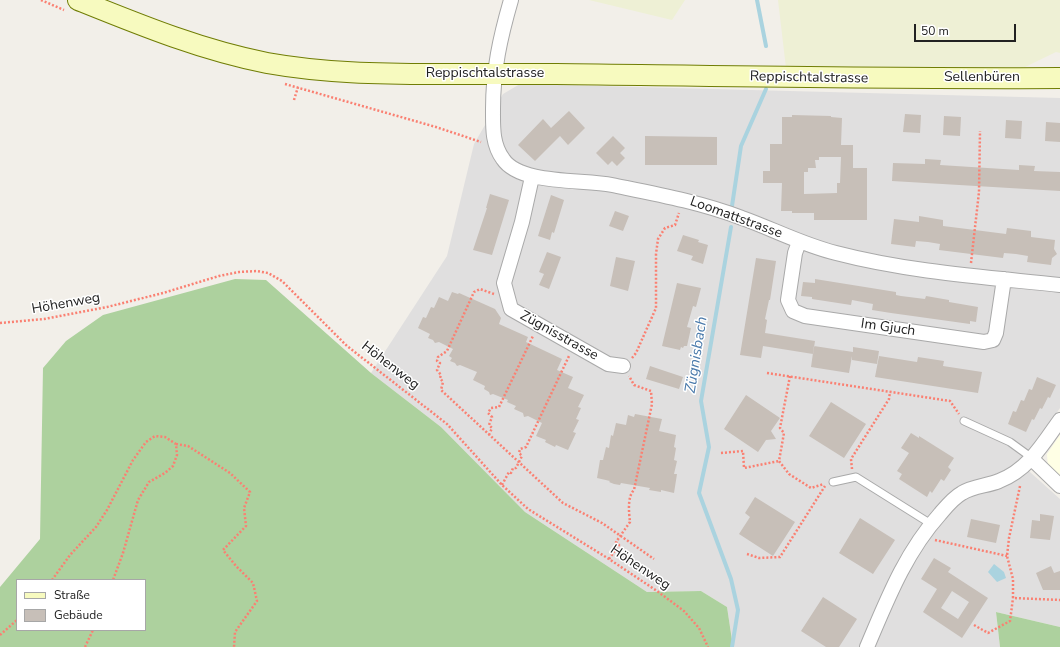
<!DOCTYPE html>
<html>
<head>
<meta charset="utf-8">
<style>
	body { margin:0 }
	#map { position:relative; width:1060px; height:647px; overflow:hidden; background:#f2efe9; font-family:"Nunito Sans",sans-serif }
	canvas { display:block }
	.legend { position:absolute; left:16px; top:579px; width:130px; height:52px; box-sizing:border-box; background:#fff; border:1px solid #a7a7a7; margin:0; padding:5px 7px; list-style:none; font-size:12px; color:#222 }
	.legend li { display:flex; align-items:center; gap:8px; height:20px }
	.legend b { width:20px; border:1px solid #a7a7a7 }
	.scale { position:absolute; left:914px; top:24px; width:102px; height:18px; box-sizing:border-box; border:2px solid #222; border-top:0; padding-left:5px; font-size:12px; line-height:14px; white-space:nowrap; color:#222; -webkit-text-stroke:3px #fff; paint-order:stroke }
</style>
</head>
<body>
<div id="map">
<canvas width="1060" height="647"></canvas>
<ul class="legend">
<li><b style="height:5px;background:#f7fabf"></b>Straße</li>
<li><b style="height:11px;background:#c7bfb8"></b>Gebäude</li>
</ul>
<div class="scale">50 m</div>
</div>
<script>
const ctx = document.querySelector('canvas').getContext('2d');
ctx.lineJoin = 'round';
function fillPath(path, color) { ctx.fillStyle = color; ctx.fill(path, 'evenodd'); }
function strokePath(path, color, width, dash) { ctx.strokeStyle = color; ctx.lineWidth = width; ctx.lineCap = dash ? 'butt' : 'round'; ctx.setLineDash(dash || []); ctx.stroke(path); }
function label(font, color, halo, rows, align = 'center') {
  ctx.font = font + ' "Nunito Sans",sans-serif'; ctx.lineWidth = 3; ctx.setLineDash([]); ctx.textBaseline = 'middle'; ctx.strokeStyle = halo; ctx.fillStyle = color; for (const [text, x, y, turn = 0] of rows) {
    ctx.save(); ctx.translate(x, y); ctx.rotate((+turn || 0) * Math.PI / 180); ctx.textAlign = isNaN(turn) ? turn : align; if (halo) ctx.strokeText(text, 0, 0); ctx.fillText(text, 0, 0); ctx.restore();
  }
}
const residential = new Path2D(`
	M520 84 1060 98V408L1021 464 1060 499V627L996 612 1000 647H733L727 607 701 591 647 592 525 512 441 427 371 373 447 256 474 144 503 94Z`);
const education = new Path2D(`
	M1060 435V477L1048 468 1047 454Z`);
const farmland = new Path2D(`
	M589 0H685L672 20Z
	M778 0H1060V53L1056 52 1023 68H786Z`);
const forest = new Path2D(`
	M235 279 266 280 371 373 441 427 525 512 647 592 701 591 727 607 733 647H0V587L40 539 43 368 66 341 103 315ZM17 580H145V630H17Z
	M996 612 1060 627V647H1000Z`);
const water = new Path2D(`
	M994 564 1004 572 1006 578 997 582 988 572Z`);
const stream = new Path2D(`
	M757 0 766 46
	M732 206 741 146 766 89
	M731 227 701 401 709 447 699 493 731 579 738 610 732 647`);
const building = new Path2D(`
	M569 111 585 128 568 145 560 136 535 161 518 145 543 119 551 128Z
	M905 114 921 115 920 133 903 132Z
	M792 115 831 116V117L842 118 841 145H853V168H867V220H814V213H792V211H781L782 183H763V171H770V144H782V117H792ZM819 157H841L840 183H837V193L804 194V172H808V168H816L815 160H819Z
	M944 116 961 117 960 136 943 135Z
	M1006 120 1022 121 1021 139 1005 138Z
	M1046 122 1060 123V142L1045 141Z
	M613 136 625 148 620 153 625 158 617 166 612 161 608 165 596 153Z
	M645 136 717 137V165H645Z
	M925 159 941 160 940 165 1003 169 1019 170V165L1035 166 1034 171 1060 172V191L892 181 893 163 925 164Z
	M490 194 509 200 492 255 473 250 487 208H486Z
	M551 195 564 200 554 233 552 232 550 240 538 236Z
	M615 211 629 216 623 231 609 226Z
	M919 216 943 220V226L967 229 1006 234 1007 228 1031 231V237L1055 240 1054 249 1057 254 1052 258 1051 265 1027 262 1028 256 1016 254 1004 253 1003 258 939 250 940 244 928 242 916 241 915 247 891 244 894 219 919 222Z
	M683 235 699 240 698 242 708 245 703 264 691 260 693 256 677 251Z
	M547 252 561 257 549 289 539 285 544 274 539 272Z
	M616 257 635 261 628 291 610 286Z
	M756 258 776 261 770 300H769L765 319 767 320 765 333 815 341 813 354 763 346 761 358 740 355Z
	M815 279 896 292V295L901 296 925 299 926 296 949 300V302L978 307 976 322 970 321V324L891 313 872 310 873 304 852 300 851 305 812 299V297L801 296 803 282 815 283Z
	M677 283 701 288 696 307 693 306 687 327 691 328 687 346H684L683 348 681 347 680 350 662 346Z
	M452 292 458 294 459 293 495 309 501 318 499 324 528 337 526 342 562 359 557 370 573 377 568 388 584 395 578 407 581 408 576 419 579 420 573 432 576 433 568 450 556 445 555 447 545 442 546 440 536 436 542 423 528 416 524 417 523 413 514 409 516 406 507 402 508 400 493 394 490 395 489 392 484 389 485 386 473 380 477 372 460 365 457 366 455 363 450 361 452 358 449 356 453 349 439 342 435 343 433 340 428 338 430 334 418 328 423 317 426 318 431 307 434 308 439 297 448 301Z
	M814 346 853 352V347L879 351 877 364 852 360V356L849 373 811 367Z
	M879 356 917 362 918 357 944 361 943 366 982 372 978 393 875 377Z
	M650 366 683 377 679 389 646 379Z
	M1037 377 1056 385 1050 398 1048 397 1042 409 1040 408 1034 420 1032 419 1026 432 1008 424 1013 411 1016 412 1021 400 1024 401 1029 389 1032 390Z
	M746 395 780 418 771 431 776 439 766 440 758 452 724 429Z
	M831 402 866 424 844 458 809 436Z
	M635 414 662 419 659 431 676 435 674 447 676 448 674 460 677 461 674 474H677L674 493 661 490V492L649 490 650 488 621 483 620 485 614 484 609 482 610 481 597 478 600 460H603L606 447 609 448 611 435 613 436 616 423 626 425 628 415 634 417Z
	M911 433 919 438V436L954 458 948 467 951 470 944 481 941 479 932 493 930 491 927 497 899 479 902 474 897 471 909 453 901 448Z
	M755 497 795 522 773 556 739 534 750 517 745 513Z
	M1040 514 1054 516 1050 540 1030 538 1032 520 1040 521Z
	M860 518 895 540 873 574 839 553Z
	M971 519 1000 525 996 543 967 537Z
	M934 558 951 568 948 572 988 598 962 638 923 612 937 589 921 579ZM952 591 969 602 958 619 941 608Z
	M1051 566 1054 573 1060 571V590H1043L1036 573Z
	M823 597 857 619 839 647H826L801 631Z`);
const path = new Path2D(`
	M41 0 64 10
	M285 84 436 127 481 142
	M294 100 298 87
	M971 263 979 192 980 131
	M494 294 480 289 474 292 447 351 438 357 437 361 440 363 437 370 441 375 440 378 443 382 441 390 563 503 602 523 654 559
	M0 323 44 319 107 307 163 293 219 276 239 272 257 271 268 273 282 281 347 346 447 424 502 485 528 509 609 559 657 591 684 611 699 628 708 647
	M632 358 636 353 656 308V254L658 239 665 228 675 225 679 213
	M767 373 950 401 959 414
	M790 376 780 428 784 433 779 461 789 474 811 488 824 484
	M489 435 492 428 489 425 492 417 488 413 491 408 499 407 533 336
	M176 444 188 446 230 473 250 492 244 508 246 526 223 550 236 566 253 583 257 601 235 632 234 647
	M721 453 743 451 744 468 779 461
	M852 469 851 459 889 399 890 392
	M502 485 509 472 511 473 513 468H516L522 456 519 453 520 449 526 447 569 356
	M1020 486 1009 538 1007 556 1013 579V598L1060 600
	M935 540 1007 556
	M747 554 759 558 780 557 825 486
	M609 559 619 545 616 542 630 522C629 513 627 497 634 490L652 404 651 391 634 385 629 376
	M52 580 70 555 96 527 107 510 133 460 146 442 155 436 165 437 176 444 177 455 173 466 165 473 149 482 138 500 123 553 113 580
	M974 625 988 633 1010 621 1013 598
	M0 635 17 620
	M85 647 93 630`);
const service = new Path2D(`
	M964 421 1010 442 1032 458
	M833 482 856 477 931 524`);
const minor = new Path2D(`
	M511 0C500 38 493 70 493 109 493 127 492 144 503 159 520 185 584 179 612 185 656 194 700 202 742 218 773 229 803 245 836 253 909 272 985 277 1060 285
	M532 177 522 222 504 283 511 309 608 364 623 366
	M799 242 795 253 788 300 793 311 805 316 984 342 993 340 996 333 1004 279
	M1032 459 1060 486
	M867 647C887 600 905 553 940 514 946 507 953 498 962 493 973 486 987 486 999 481 1028 470 1043 444 1060 420`);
const secondary = new Path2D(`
	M78 0C140 25 201 50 267 63 323 73 379 74 436 74 476 74 516 74 556 74 724 76 892 79 1060 78`);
const streetNames = [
	["Reppischtalstrasse",485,74],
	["Reppischtalstrasse",809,78,1],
	["Sellenbüren",982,78],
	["Loomattstrasse",736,218,20],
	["Höhenweg",66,304,-10],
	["Im Gjuch",888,328,8],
	["Zügnisstrasse",559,336,29],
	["Höhenweg",390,366,38],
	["Höhenweg",640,568,34]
];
const waterNames = [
	["Zügnisbach",697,355,-81]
];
fillPath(residential, '#e0dfdf');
fillPath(education, '#ffffe5');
fillPath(farmland, '#eef0d5');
fillPath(forest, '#add19e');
fillPath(water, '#aad3df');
strokePath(stream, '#aad3df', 4);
fillPath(building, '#c7bfb8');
strokePath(service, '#a9a9a9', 9);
strokePath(minor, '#a9a9a9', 16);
strokePath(secondary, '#707d05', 22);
strokePath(path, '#fa8072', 2.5, [2, 2]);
strokePath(service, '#fff', 7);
strokePath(minor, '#fff', 14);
strokePath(secondary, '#f7fabf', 20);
label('14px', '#222', '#fff', streetNames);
label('italic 15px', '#4a7aab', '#fff', waterNames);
</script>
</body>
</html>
